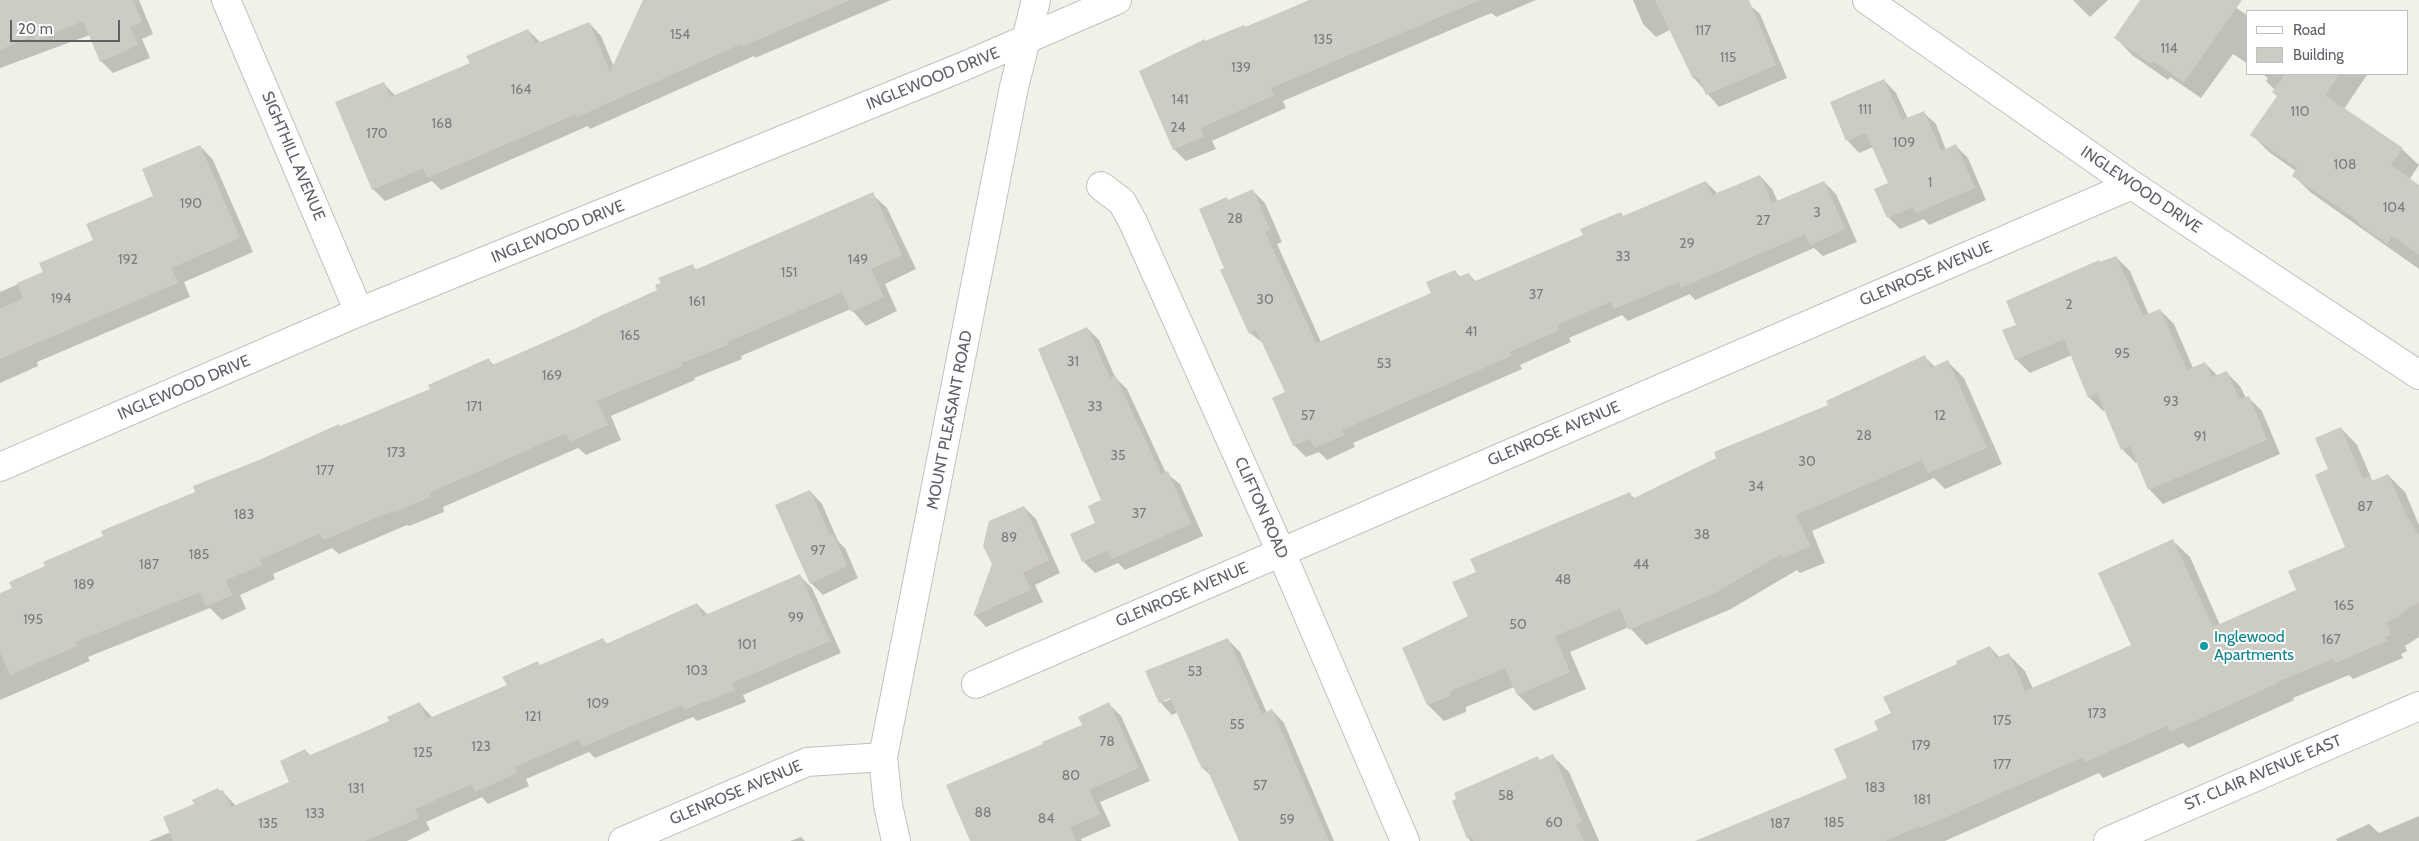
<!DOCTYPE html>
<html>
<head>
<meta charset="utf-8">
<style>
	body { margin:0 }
	#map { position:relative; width:2419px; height:841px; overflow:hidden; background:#f2f1e7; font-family:Cabin,sans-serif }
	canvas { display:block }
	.legend { position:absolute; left:2246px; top:10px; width:162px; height:65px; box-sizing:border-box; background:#fff; border:1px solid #bfc0c3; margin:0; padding:6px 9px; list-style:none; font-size:15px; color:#5e6169 }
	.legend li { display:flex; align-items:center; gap:10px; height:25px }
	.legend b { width:25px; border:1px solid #bfc0c3 }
	.scale { position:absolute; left:10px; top:20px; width:110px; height:22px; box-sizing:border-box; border:2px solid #5e6169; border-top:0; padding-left:6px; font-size:15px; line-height:18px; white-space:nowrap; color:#5e6169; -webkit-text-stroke:4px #fff; paint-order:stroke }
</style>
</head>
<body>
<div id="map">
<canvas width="2419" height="841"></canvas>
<ul class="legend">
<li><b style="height:6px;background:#fff"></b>Road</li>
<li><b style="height:14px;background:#cdccc4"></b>Building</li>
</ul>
<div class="scale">20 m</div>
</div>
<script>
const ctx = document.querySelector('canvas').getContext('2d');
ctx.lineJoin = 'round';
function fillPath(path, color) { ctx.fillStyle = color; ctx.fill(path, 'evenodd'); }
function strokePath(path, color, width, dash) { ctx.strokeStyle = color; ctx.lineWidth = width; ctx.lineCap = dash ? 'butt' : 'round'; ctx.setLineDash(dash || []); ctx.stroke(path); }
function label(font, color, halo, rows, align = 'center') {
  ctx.font = font + ' Cabin,sans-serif'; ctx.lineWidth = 4; ctx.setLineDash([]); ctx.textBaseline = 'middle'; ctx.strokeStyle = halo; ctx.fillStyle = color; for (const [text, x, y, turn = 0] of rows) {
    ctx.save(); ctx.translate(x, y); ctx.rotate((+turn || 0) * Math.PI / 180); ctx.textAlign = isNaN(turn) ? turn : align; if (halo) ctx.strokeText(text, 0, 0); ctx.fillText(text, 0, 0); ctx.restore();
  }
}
const shadow = new Path2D(`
	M0 0H139L153 34 142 39 150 58 113 73 101 61 90 35 0 68Z
	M644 0H891L755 58 754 56 590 129 588 126 441 190 432 181 385 201 373 189 384 84 396 96 471 64 528 30 541 43 589 23 601 36 614 67Z
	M1309 0H1536L1496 17 1492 13 1479 18 1283 101 1286 108 1212 141 1216 149 1186 161 1174 149 1206 42 1246 28Z
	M1633 0H1744L1760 14 1787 78 1719 107 1694 78 1670 30 1656 37 1643 24Z
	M2073 0H2108L2090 17Z
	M2142 0H2225L2248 16V64L2233 54 2201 98 2170 77 2168 80 2132 55 2116 38Z
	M2262 74 2367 75 2344 109 2402 149 2419 165 2409 180 2419 187V269L2310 192 2293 175 2296 171 2269 152 2252 135 2278 97 2273 92 2275 90 2266 81 2268 78Z
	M1884 80 1896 93 1908 119 1923 112 1936 124 1946 150 1956 146 1968 158 1986 200 1929 225 1924 219 1900 229 1888 217 1889 183 1873 147 1859 153 1847 140Z
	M200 146 213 160 253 252 184 282 190 297 37 362 38 366 0 383V292L44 273 94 241 155 197Z
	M1760 176 1772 189 1778 202 1824 182 1836 194 1857 242 1823 256 1814 248 1695 300 1690 294 1628 321 1622 315 1569 338 1571 342 1520 365 1522 369 1353 443 1355 447 1327 460 1319 452 1306 457 1294 445 1286 393 1264 344 1250 333 1226 269 1229 201 1253 191 1265 203 1282 242 1277 244 1321 342 1432 294 1455 271 1461 278 1469 274 1476 282 1584 236 1620 213 1624 217 1706 182 1718 194Z
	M872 194 887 208 916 269 885 284 897 311 866 326 851 309 741 356 742 359 694 378 695 380 611 416 621 440 586 455 578 448 443 507 444 512 409 526 407 525 339 554 332 548 273 574 275 579 240 595 246 609 222 620 210 608 88 657 90 661 0 700V595L14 589 47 567 105 536 340 427 431 389 489 360 494 365 659 291 692 266 697 270Z
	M2116 257 2130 271 2149 315 2160 310 2174 324 2193 368 2205 363 2218 376 2226 372 2240 386 2246 398 2248 397 2262 411 2280 454 2163 504 2150 490 2138 462 2136 463 2122 449 2105 410 2103 411 2089 397 2072 355 2030 373 2016 359 2017 326 2101 264Z
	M1087 328 1099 340 1115 377 1127 389 1166 473 1180 484 1203 536 1125 570 1118 563 1095 573 1083 561 1103 501Z
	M1925 357 1936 368 1948 362 1964 378 2002 464 1945 489 1934 478 1812 531 1825 563 1800 573 1797 570 1731 609 1646 645 1629 627 1570 652 1586 689 1534 711 1518 695 1514 687 1466 707V712L1444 721 1428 705 1469 617 1477 572 1629 493 1635 499 1829 406Z
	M2341 428 2357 445 2373 482 2388 475 2405 492 2419 525V637L2405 646 2407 651 2401 654 2403 658 2353 679 2349 675 2293 698 2294 700 2188 748 2183 743 2103 778 2099 773 1945 841H1704L1848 779 1893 714 1959 665 1990 647 2000 658 2008 654 2025 671 2033 689 2133 646 2173 541 2190 557 2220 625 2298 590 2347 548 2330 470Z
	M810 491 822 504 838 541 845 548 858 578 823 595 811 583Z
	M1024 507 1036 519 1060 573 1035 585 1043 602 986 627 975 615 993 564Z
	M800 576 812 588 841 653 743 695 746 702 697 721 693 717 595 758 589 752 526 779 529 786 488 804 482 797 426 822 430 830 407 841H149L171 832 195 804 218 790 223 792 236 806 291 783 305 750 311 756 390 721 420 704 433 718 508 686 538 663 541 666 603 639 608 645 697 604 708 615Z
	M1228 640 1240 652 1267 713 1272 710 1284 723 1334 841H1240L1213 778 1203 768 1178 712 1172 715 1160 702ZM1175 694 1176 697 1164 702V699Z
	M1109 704 1121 716 1150 781 1100 802 1111 826 1081 839 1082 841H972L1045 745 1083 725Z
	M1552 755 1569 772 1599 841H1470L1453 801 1538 758 1540 761Z
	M2419 816V841H2337L2336 839 2369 824 2379 833Z
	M801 837 805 841H790Z`);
const building = new Path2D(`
	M0 0H133L142 22 130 27 138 45 100 62 83 21 35 41 33 35 0 50Z
	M643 0H850L742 47 741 44 577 117 576 114 428 178 423 168 372 190 335 102 384 82 390 97 470 63 466 56 528 29 535 44 589 22 610 72Z
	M1310 0H1480L1271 88 1274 95 1201 128 1204 137 1173 150 1139 71 1205 39V41L1244 25 1245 27Z
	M1655 0H1749L1776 65 1706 95 1698 77 1693 79Z
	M2140 0H2242L2184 82 2153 61 2151 64 2114 38Z
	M2286 74H2340L2325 95 2403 148 2391 165 2419 185V255L2392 236 2387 244 2358 223 2359 221 2292 176 2297 168 2250 135 2277 96 2272 92Z
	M1884 79 1902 120 1924 111 1941 151 1956 144 1975 188 1916 213 1913 207 1887 218 1874 189 1888 183 1866 133 1846 141 1830 102Z
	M200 145 240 238 171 268 178 283 0 359V309L23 298 17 283 43 272 39 263 93 240 86 224 153 196 142 169Z
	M1760 175 1772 203 1824 181 1845 229 1810 245 1805 234 1681 288 1679 282 1614 309 1611 302 1557 325 1559 330 1509 352 1511 356 1342 430 1344 435 1314 448 1310 439 1293 446 1272 398 1285 392 1256 330 1249 334 1220 270 1224 268 1199 209 1227 197 1228 200 1253 189 1270 230 1265 232 1316 343 1431 293 1426 282 1455 270 1458 277 1469 273 1473 282 1583 235 1580 229 1621 212 1623 216 1706 181 1712 195Z
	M873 192 902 255 871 269 884 297 851 312 842 292 727 342 728 345 681 363 682 366 597 401 608 425 570 442 566 433 429 493 431 497 393 513V511L323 540 320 533 260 560 262 565 226 580 232 595 206 606 200 592 75 642 77 646 10 675 0 652V593L12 588 9 582 45 566 43 562 103 536 101 531 195 492 193 486 259 460 339 424 340 426 430 389 428 385 489 358 492 365 592 322 591 320 657 290 655 285 661 283 658 278 693 264 695 270Z
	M2116 256 2143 316 2160 309 2187 370 2205 362 2212 377 2227 371 2239 399 2249 396 2267 440 2148 490 2130 446 2121 450 2097 393 2088 398 2064 339 2015 360 2002 330 2016 325 2006 301 2099 260 2100 262Z
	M1087 327 1110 378 1115 375 1161 474 1168 471 1191 524 1112 559 1108 550 1082 562 1070 534 1095 523 1088 506 1101 500 1038 349Z
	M1925 355 1931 368 1948 360 1987 448 1928 473 1922 460 1796 515 1810 546 1783 558 1781 554 1715 593 1629 630 1620 608 1555 636 1570 672 1517 695 1505 668 1450 691V696L1427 705 1402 648 1468 616 1452 582 1476 572 1470 559 1630 492 1632 499 1716 458 1714 452 1828 405 1826 401Z
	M2341 427 2363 479 2370 476 2372 481 2388 474 2407 517 2419 536V602L2387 623 2391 634 2385 637 2387 641 2335 663 2333 659 2277 682 2278 683 2170 732 2167 726 2085 762 2083 757 1921 828 1920 826 1885 841H1695L1847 778 1834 749 1878 730 1874 721 1891 713 1883 697 1957 664 1956 661 1990 646 1996 658 2009 653 2025 691 2131 645 2098 573 2173 539 2213 627 2296 590 2288 571 2345 547 2315 475 2328 469 2315 438Z
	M810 490 830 535 833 534 847 566 810 584 775 505Z
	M1024 506 1049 560 1023 573 1031 590 973 616 992 564 983 546 989 521Z
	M800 574 830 641 732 683 735 690 684 710 682 705 582 747 579 739 515 767 517 773 475 792 472 784 415 809 419 818 365 841H173L163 817 194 804 192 800 218 788 219 791 223 790 231 807 289 782 280 761 305 749 308 756 389 721 387 717 420 702 427 719 507 685 502 677 538 661 540 665 603 638 606 644 697 603 703 616Z
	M1228 638 1262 714 1272 709 1329 841H1239L1206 767 1202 769 1170 698 1159 703 1145 671Z
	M1109 702 1139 768 1089 790 1100 814 1070 827 1076 841H970L946 785 1043 744 1042 742 1082 725 1078 717Z
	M1553 754 1582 822 1576 824 1584 841H1474L1472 837 1467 839 1452 801 1456 799 1454 793 1538 756 1539 760Z`);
const minor = new Path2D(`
	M226 0 359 312
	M1867 0 2132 185 2419 375
	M1101 186 1122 202 1133 222 1281 552 1405 841
	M0 467 359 312 962 67 1117 0
	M976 684 2132 185
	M623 841 807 762 883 757`);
const secondary = new Path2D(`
	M896 841 888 805 883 757 1014 87 1036 0
	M2108 841 2419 706`);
const markers = [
	[2204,646,5,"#0f9aa8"]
];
const numberNames = [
	["117",1703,31],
	["154",680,35],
	["135",1323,40],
	["114",2169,49],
	["115",1728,58],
	["139",1241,68],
	["164",521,90],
	["141",1180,100],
	["111",1865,110],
	["110",2300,112],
	["168",442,124],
	["24",1178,128],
	["170",377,134],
	["109",1904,143],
	["108",2345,165],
	["1",1930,183],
	["190",191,204],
	["104",2394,208],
	["3",1817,213],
	["28",1235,219],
	["27",1763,221],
	["29",1687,244],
	["33",1623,257],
	["192",128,260],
	["149",858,260],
	["151",789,273],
	["37",1536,295],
	["194",61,299],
	["30",1265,300],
	["161",697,302],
	["2",2069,305],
	["41",1471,332],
	["165",630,336],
	["95",2122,354],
	["31",1073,362],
	["53",1384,364],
	["169",552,376],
	["93",2171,402],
	["171",474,407],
	["33",1095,407],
	["57",1308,416],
	["12",1940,416],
	["28",1864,436],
	["91",2200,437],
	["173",396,453],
	["35",1118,456],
	["30",1807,462],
	["177",325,471],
	["34",1756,487],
	["87",2365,507],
	["37",1139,514],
	["183",244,515],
	["38",1702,535],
	["89",1009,538],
	["97",818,551],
	["185",199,555],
	["187",149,565],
	["44",1641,565],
	["48",1563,580],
	["189",84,585],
	["165",2344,606],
	["99",796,618],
	["195",33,620],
	["50",1518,625],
	["167",2331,640],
	["101",747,645],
	["103",697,671],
	["53",1195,672],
	["109",598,704],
	["173",2097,714],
	["121",533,717],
	["175",2002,721],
	["55",1237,725],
	["78",1107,742],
	["179",1921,746],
	["123",481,747],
	["125",423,753],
	["177",2002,765],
	["80",1071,776],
	["57",1260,786],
	["183",1875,788],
	["131",356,789],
	["58",1506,796],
	["181",1922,800],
	["88",983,813],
	["133",315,814],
	["84",1046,819],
	["59",1287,820],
	["60",1554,823],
	["185",1834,823],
	["135",268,824],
	["187",1780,824]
];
const streetNames = [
	["INGLEWOOD DRIVE",933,79,-22],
	["SIGHTHILL AVENUE",293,156,67],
	["INGLEWOOD DRIVE",2141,190,34],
	["INGLEWOOD DRIVE",558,232,-22],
	["GLENROSE AVENUE",1926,274,-23],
	["INGLEWOOD DRIVE",184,388,-23],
	["MOUNT PLEASANT ROAD",950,420,-79],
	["GLENROSE AVENUE",1554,434,-23],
	["CLIFTON ROAD",1261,508,66],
	["GLENROSE AVENUE",1182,595,-23],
	["ST. CLAIR AVENUE EAST",2263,773,-23],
	["GLENROSE AVENUE",736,793,-23]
];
const cultureNames = [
	["Inglewood",2214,637],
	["Apartments",2214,655]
];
fillPath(shadow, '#0003');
fillPath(building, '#cdccc4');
strokePath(minor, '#bec0c6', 30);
strokePath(secondary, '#bfc1c9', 30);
strokePath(minor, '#fff', 28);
strokePath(secondary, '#fff', 28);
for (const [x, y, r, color] of markers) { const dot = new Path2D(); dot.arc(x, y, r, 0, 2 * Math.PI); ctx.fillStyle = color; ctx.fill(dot); strokePath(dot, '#fff', 2); }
label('14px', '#7a7c80', null, numberNames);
label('16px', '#5e6169', '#fff', streetNames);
label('16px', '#0d838f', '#fff', cultureNames, 'left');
</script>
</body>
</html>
